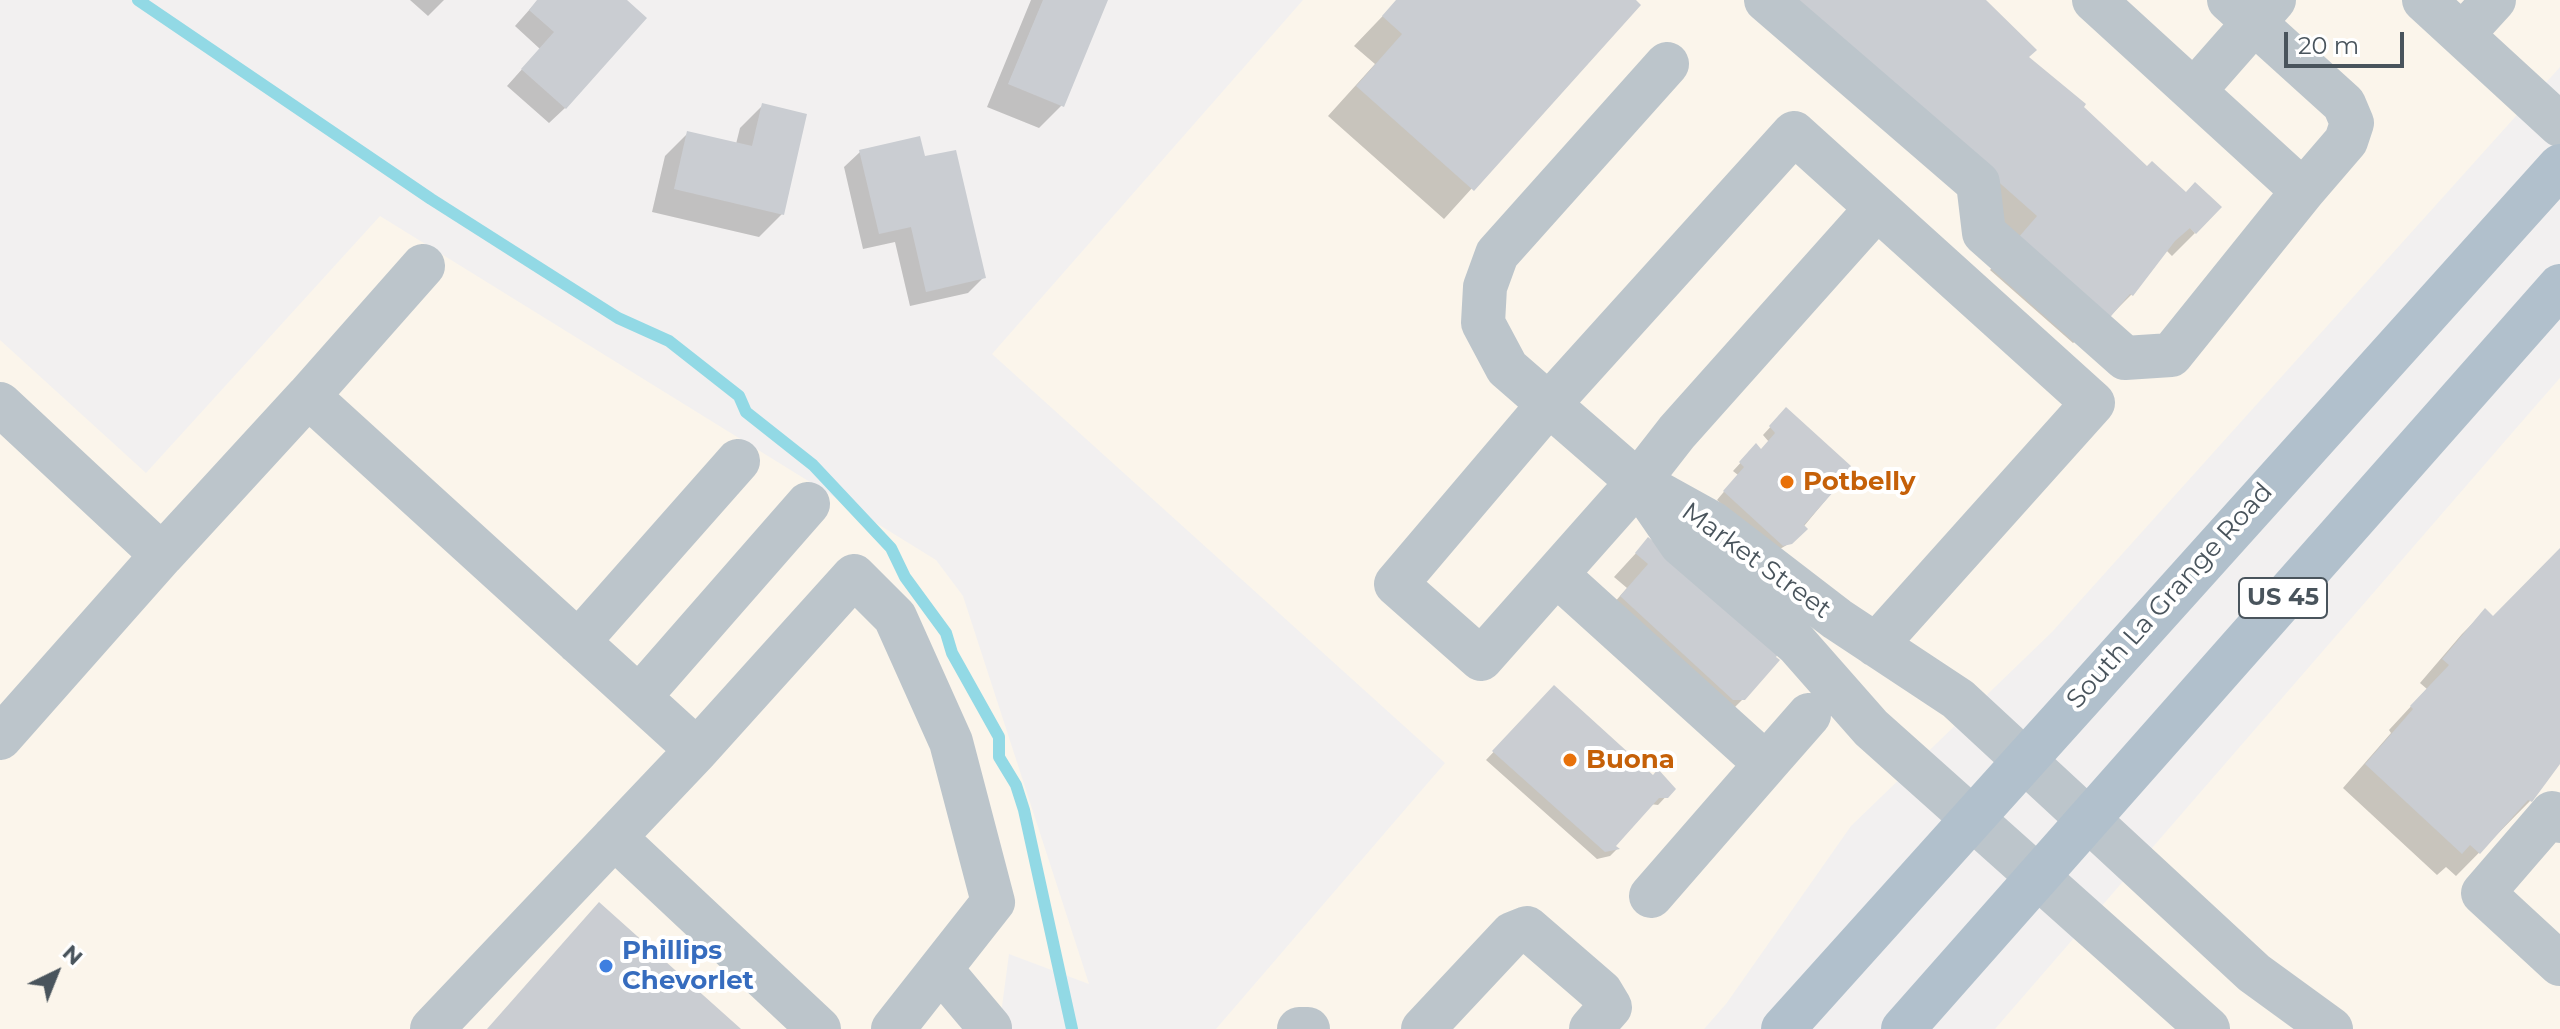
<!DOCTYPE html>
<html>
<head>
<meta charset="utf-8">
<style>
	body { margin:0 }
	#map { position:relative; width:2560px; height:1029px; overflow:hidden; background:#f2f0f0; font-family:Montserrat,sans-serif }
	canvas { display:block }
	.north { position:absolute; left:16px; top:933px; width:80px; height:80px; -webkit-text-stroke:6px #fff; paint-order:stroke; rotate:43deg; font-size:22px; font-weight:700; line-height:32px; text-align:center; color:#49545c }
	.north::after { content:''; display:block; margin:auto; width:28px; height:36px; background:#49545c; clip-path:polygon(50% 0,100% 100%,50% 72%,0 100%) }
	.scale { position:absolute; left:2284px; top:32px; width:120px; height:36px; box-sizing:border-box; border:4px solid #49545c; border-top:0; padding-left:10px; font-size:24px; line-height:28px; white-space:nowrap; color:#49545c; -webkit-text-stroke:6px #fff; paint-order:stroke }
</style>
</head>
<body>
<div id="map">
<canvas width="2560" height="1029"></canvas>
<div class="north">N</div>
<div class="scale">20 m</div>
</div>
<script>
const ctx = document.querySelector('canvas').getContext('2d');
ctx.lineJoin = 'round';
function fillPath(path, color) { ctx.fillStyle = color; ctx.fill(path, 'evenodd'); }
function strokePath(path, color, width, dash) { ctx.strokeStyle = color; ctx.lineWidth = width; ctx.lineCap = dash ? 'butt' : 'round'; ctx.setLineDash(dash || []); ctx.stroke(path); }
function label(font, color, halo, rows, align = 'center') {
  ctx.font = font + ' Montserrat,sans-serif'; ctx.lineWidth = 8; ctx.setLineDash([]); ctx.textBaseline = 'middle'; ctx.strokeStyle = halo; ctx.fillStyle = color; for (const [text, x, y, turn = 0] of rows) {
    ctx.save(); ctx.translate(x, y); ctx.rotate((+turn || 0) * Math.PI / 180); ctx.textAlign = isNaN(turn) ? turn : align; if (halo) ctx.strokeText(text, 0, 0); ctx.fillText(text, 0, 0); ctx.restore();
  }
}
const commercial = new Path2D(`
	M1303 0H2560V67L2052 632 1851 826 1726 1004 1704 1029H1216L1445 763 992 354Z
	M380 216 936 560 963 596 1089 984 1009 954 999 1029H0V340L146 473Z
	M2560 378V1029H1995L2525 418Z`);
const shadow = new Path2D(`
	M410 0H444L428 16Z
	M538 0H624L565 108 549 123 507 86 540 49 515 26Z
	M1031 0H1106L1062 105 1039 128 987 107Z
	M1398 0H1633L1638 5 1444 219 1328 116 1375 64 1354 46Z
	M1744 0H1983L2026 58 2081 107 2195 233 2172 256 2166 250 2131 295 2108 318 2073 343 1990 270 2016 240Z
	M763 105 782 214 759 237 652 212 665 156 688 133 736 144 740 128Z
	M860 152 923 159 984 277 968 293 910 306 895 242 863 249 844 167Z
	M1786 410 1848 473 1790 543 1775 552 1717 500 1738 475 1733 471 1756 446 1761 451 1769 442 1763 435Z
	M1648 540 1744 698 1720 722 1599 620 1627 588 1614 577Z
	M2560 550V762L2530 801 2456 876 2446 867 2437 875 2343 788 2391 733 2389 730 2427 689 2420 683 2462 634 2485 611 2492 618Z
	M1554 688 1653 777 1673 789 1658 805 1650 804 1614 846 1617 849 1610 856 1597 859 1486 760Z`);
const stream = new Path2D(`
	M138 0 431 199 618 318 669 341 739 396 746 412 813 465 891 548 905 577 946 633 952 653 999 737V757L1016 785 1024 810 1072 1029`);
const building = new Path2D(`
	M537 0H627L647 18 566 109 521 69 554 32 529 10Z
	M1043 0H1108L1064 107 1008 84Z
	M1396 0H1636L1641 5 1474 191 1356 86 1402 34 1382 16Z
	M1793 0H1986L2037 50 2029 57 2086 104 2084 107 2147 166 2152 161 2186 192 2195 182 2222 207 2196 234 2190 228 2175 241 2133 296 2130 294 2106 322 2011 246 2037 216Z
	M762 103 807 114 784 215 674 189 687 131 752 146Z
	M920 136 925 156 956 150 986 278 926 292 911 227 879 234 859 150Z
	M1786 407 1851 466 1848 470 1850 473 1804 525 1808 529 1792 544 1783 546 1723 491 1744 467 1739 462 1756 443 1761 449 1775 433 1769 426Z
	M1648 537 1782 649 1776 657 1780 660 1745 700H1733L1620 596 1648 564 1635 553Z
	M2560 548V764L2532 802 2528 800 2480 854 2470 845 2462 854 2365 764 2413 709 2410 706 2449 665 2442 659 2485 608 2493 616Z
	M1554 685 1653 775 1658 769 1676 789 1668 798H1659L1616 846 1620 849 1605 852 1492 751Z
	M599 902 741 1029H487Z`);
const minor = new Path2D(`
	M1766 0 1978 183 1984 233 2125 358 2171 355 2303 191 2094 0
	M2229 0 2344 104 2352 123 2346 141 2303 191
	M2424 0 2560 125
	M2462 35 2494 0
	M1667 64 1497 254 1485 287 1483 323 1507 368 1638 482 1712 523 1837 619 1958 699 2254 973 2331 1029
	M2194 91 2274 0
	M308 396 423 266
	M0 404 162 555 308 396 697 750
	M1644 490 1681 544 1797 644 1871 728 2208 1029
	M1557 575 1766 764 1651 896
	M578 642 738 461
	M1876 645 2093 403 1794 133 1549 404 1396 584 1481 659 1638 482 1677 432 1877 208
	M639 697 808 504
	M0 738 162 555
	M1766 764 1809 715
	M2560 821 2552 813 2483 893 2560 964
	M614 837 819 1029
	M942 971 990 1028
	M432 1029 697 750 854 576 895 617 951 742 993 902 893 1029
	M1299 1029H1308
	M1423 1029 1512 934 1527 928 1601 992 1610 1007 1591 1029`);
const major = new Path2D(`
	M1783 1029 2560 166
	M1903 1029 2560 286`);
const markers = [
	[1787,482,8,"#e8710a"],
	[1570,760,8,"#e8710a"],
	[606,966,8,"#3f7fe0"]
];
const shields = [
	[2283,598,88]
];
const shieldNames = [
	["US 45",2283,598]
];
const foodNames = [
	["Potbelly",1803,482],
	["Buona",1586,760]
];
const streetNames = [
	["Market Street",1756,561,36],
	["South La Grange Road",2170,596,-48]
];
const shopNames = [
	["Phillips",622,951],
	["Chevorlet",622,981]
];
fillPath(commercial, '#fbf5eb');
fillPath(shadow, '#0003');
strokePath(stream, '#92d9e5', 12);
fillPath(building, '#cacdd2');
strokePath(minor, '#bcc5cb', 44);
strokePath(major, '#b1c0cc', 44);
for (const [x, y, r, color] of markers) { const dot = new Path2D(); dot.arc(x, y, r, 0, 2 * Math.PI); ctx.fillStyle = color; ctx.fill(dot); strokePath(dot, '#fff', 3); }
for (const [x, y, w] of shields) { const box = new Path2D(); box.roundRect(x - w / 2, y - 20, w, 40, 6); ctx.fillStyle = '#fff'; ctx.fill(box); strokePath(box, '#49545c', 2); }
label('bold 24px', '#49545c', null, shieldNames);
label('bold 26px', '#c56008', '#fff', foodNames, 'left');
label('26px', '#49545c', '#fff', streetNames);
label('bold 26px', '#366cbe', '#fff', shopNames, 'left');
</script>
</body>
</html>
